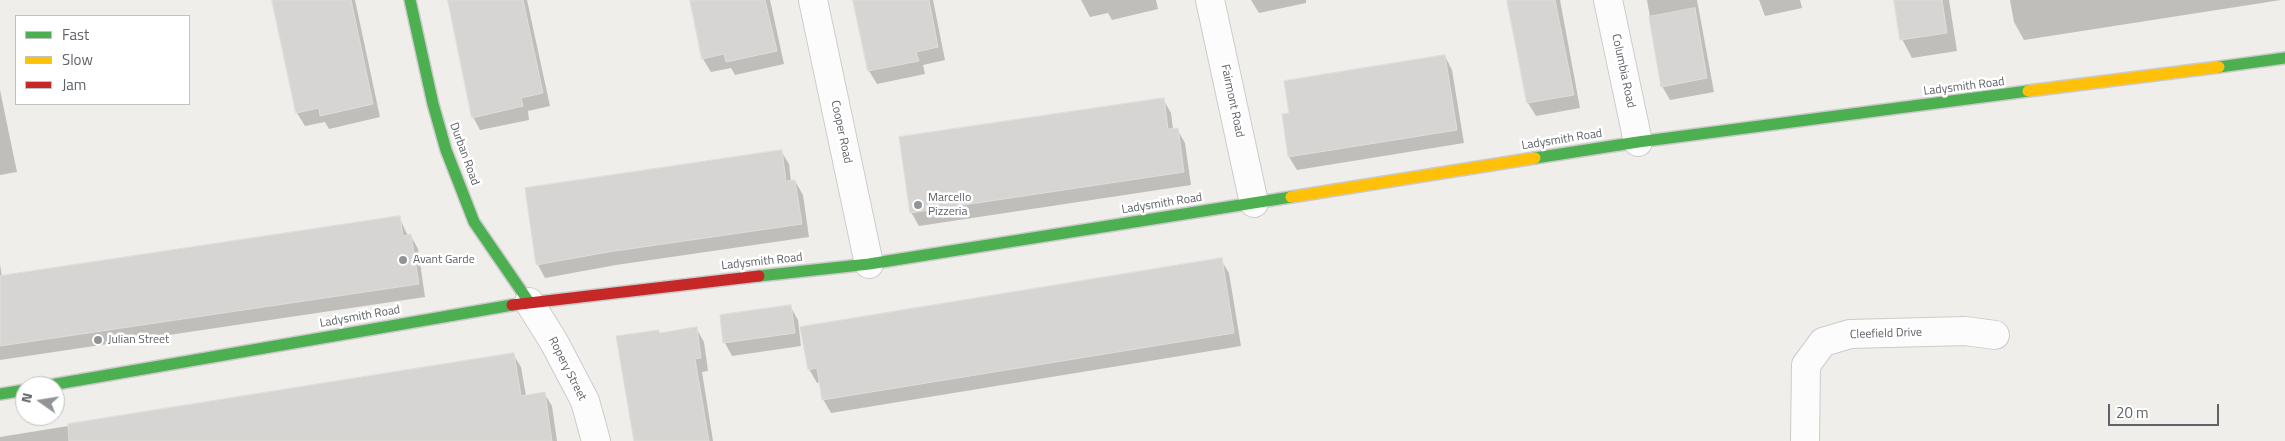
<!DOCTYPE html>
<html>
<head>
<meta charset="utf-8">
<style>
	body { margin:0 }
	#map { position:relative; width:2285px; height:441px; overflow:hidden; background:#efeeea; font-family:"Titillium Web",sans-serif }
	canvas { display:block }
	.legend { position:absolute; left:15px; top:15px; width:175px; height:90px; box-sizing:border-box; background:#fff; border:1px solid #bfc1c3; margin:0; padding:6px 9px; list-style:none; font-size:15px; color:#5f6368 }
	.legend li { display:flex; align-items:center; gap:10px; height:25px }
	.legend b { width:25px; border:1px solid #bfc1c3 }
	.north { position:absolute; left:15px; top:376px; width:50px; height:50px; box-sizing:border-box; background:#fff; border:1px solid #bfc1c3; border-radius:50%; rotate:283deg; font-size:14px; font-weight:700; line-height:20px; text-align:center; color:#5f6368 }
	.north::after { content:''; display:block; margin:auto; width:18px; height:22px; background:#919496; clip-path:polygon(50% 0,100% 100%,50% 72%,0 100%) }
	.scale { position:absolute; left:2108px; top:404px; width:111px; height:22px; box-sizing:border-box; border:2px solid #5f6368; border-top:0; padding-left:6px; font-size:15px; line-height:18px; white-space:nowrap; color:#5f6368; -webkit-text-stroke:4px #fff; paint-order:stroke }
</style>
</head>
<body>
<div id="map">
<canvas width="2285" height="441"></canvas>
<ul class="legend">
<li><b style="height:6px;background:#4caf50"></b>Fast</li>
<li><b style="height:6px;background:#ffc107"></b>Slow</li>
<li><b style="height:6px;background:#c62828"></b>Jam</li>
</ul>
<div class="north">N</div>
<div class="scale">20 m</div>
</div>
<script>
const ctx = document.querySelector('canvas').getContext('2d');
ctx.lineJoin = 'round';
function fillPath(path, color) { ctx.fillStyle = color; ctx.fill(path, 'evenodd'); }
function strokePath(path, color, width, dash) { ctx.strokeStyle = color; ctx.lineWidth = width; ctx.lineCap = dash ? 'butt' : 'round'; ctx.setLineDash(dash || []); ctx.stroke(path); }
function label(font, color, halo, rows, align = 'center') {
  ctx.font = font + ' "Titillium Web",sans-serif'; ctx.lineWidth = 5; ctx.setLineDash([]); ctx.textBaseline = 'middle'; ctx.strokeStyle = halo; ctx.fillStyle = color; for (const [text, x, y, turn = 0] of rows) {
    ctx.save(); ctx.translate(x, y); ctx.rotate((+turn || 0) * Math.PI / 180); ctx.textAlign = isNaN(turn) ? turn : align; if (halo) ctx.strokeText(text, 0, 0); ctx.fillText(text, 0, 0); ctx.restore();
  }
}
const shadow = new Path2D(`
	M273 0H355L380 117 329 129 325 122 305 126 297 113Z
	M448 0H527L550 106 528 111 529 120 480 130 473 117Z
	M691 0H770L784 64 735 75 731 68 711 72 703 59Z
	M854 0H933L945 60 923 65 925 74 877 84 869 71Z
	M1081 0H1156L1158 9 1112 20 1108 13 1090 17Z
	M1251 0H1306V3L1259 13Z
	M1509 0H1560L1580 108 1536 116 1528 103Z
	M1647 0H1697L1714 92 1670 100 1662 86Z
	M1759 0H1800L1802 8 1765 16Z
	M1896 0H1949L1957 51 1912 58 1902 39Z
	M2010 0H2281L2024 40 2014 22Z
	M1445 56 1452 70 1464 143 1297 170 1289 157Z
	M0 90 17 172 0 175Z
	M1163 99 1171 113 1173 130 1177 129 1185 143 1191 185 919 226 911 212Z
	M781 151 789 164 791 182 795 181 803 195 809 237 616 265 545 278 538 265Z
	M399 217 408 236H411L418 249 425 297 0 360V264L2 277Z
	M1221 260 1229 273 1241 346 831 413 823 399 820 382 817 383 809 369Z
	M790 306 798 320 801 346 732 356 725 343Z
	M696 328 704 342 708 371 702 372 713 441H635L658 331 660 334Z
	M513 354 521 367 526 396 544 393 552 406 557 441H0V437Z`);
const building = new Path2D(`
	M272 0H351L373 104 320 116 319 108 296 113Z
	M448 0H523L543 93 521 98 523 106 472 118Z
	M690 0H765L777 51 726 62 724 54 702 59Z
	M853 0H929L938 47 916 52 919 61 868 71Z
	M1507 0H1555L1574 95 1527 103Z
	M1894 0H1942L1947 33 1900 40Z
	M1695 8 1707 78 1661 87 1649 17Z
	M1445 55 1457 130 1288 157 1282 114 1289 113 1284 81Z
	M1164 98 1168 129 1178 128 1184 172 910 213 899 137Z
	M782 150 786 181 795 180 802 224 608 252 536 265 525 188Z
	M400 216 403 236 411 234 419 284 0 346V276Z
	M1222 258 1234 333 822 400 817 368 808 370 800 327Z
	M791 305 795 333 723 343 720 315Z
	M697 327 701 358 695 359 709 441H634L616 336 659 330V333Z
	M514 353 521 396 545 392 552 441H69L68 424Z`);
const street = new Path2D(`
	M813 0 869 264
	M1210 0 1254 203
	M1608 0 1638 142
	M529 302 554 342 585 401 596 441
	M1805 441 1806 365 1823 342 1850 334 1965 331 1995 335`);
const fast = new Path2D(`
	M410 0 433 104 446 150 474 222 529 302
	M2219 67 2285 58
	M1535 158 1638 142 2028 91
	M759 276 869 264 1291 197
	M45 386 512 305
	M0 394 25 390`);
const slow = new Path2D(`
	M2028 91 2219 67
	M1291 197 1535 158`);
const jam = new Path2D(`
	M512 305 759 276`);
const markers = [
	[918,205,5,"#919496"],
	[403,260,5,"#919496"],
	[98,340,5,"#919496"]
];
const streetNames = [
	["Columbia Road",1623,71,78],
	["Ladysmith Road",1964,87,-7],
	["Fairmont Road",1232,101,78],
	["Cooper Road",841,132,78],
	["Ladysmith Road",1562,140,-9],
	["Durban Road",464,154,70],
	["Ladysmith Road",1162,204,-9],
	["Ladysmith Road",762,262,-6],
	["Ladysmith Road",360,317,-10],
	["Cleefield Drive",1886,334,-2],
	["Ropery Street",567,369,63]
];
const poiNames = [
	["Marcello",928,198],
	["Pizzeria",928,212],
	["Avant Garde",413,260],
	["Julian Street",108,340]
];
fillPath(shadow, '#0003');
fillPath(building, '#d6d5d3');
strokePath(building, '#deddd9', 1);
strokePath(street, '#cbcccc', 30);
strokePath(fast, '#cacacb', 14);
strokePath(slow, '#cacacb', 14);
strokePath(jam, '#cacacb', 14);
strokePath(street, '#fdfcfc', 28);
strokePath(fast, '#4caf50', 11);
strokePath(slow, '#ffc107', 11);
strokePath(jam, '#c62828', 11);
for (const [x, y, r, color] of markers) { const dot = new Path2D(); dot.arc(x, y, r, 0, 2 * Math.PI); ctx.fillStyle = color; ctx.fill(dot); strokePath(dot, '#fff', 2); }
label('12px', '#5f6368', '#fff', streetNames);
label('12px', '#5f6368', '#fff', poiNames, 'left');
</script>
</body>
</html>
